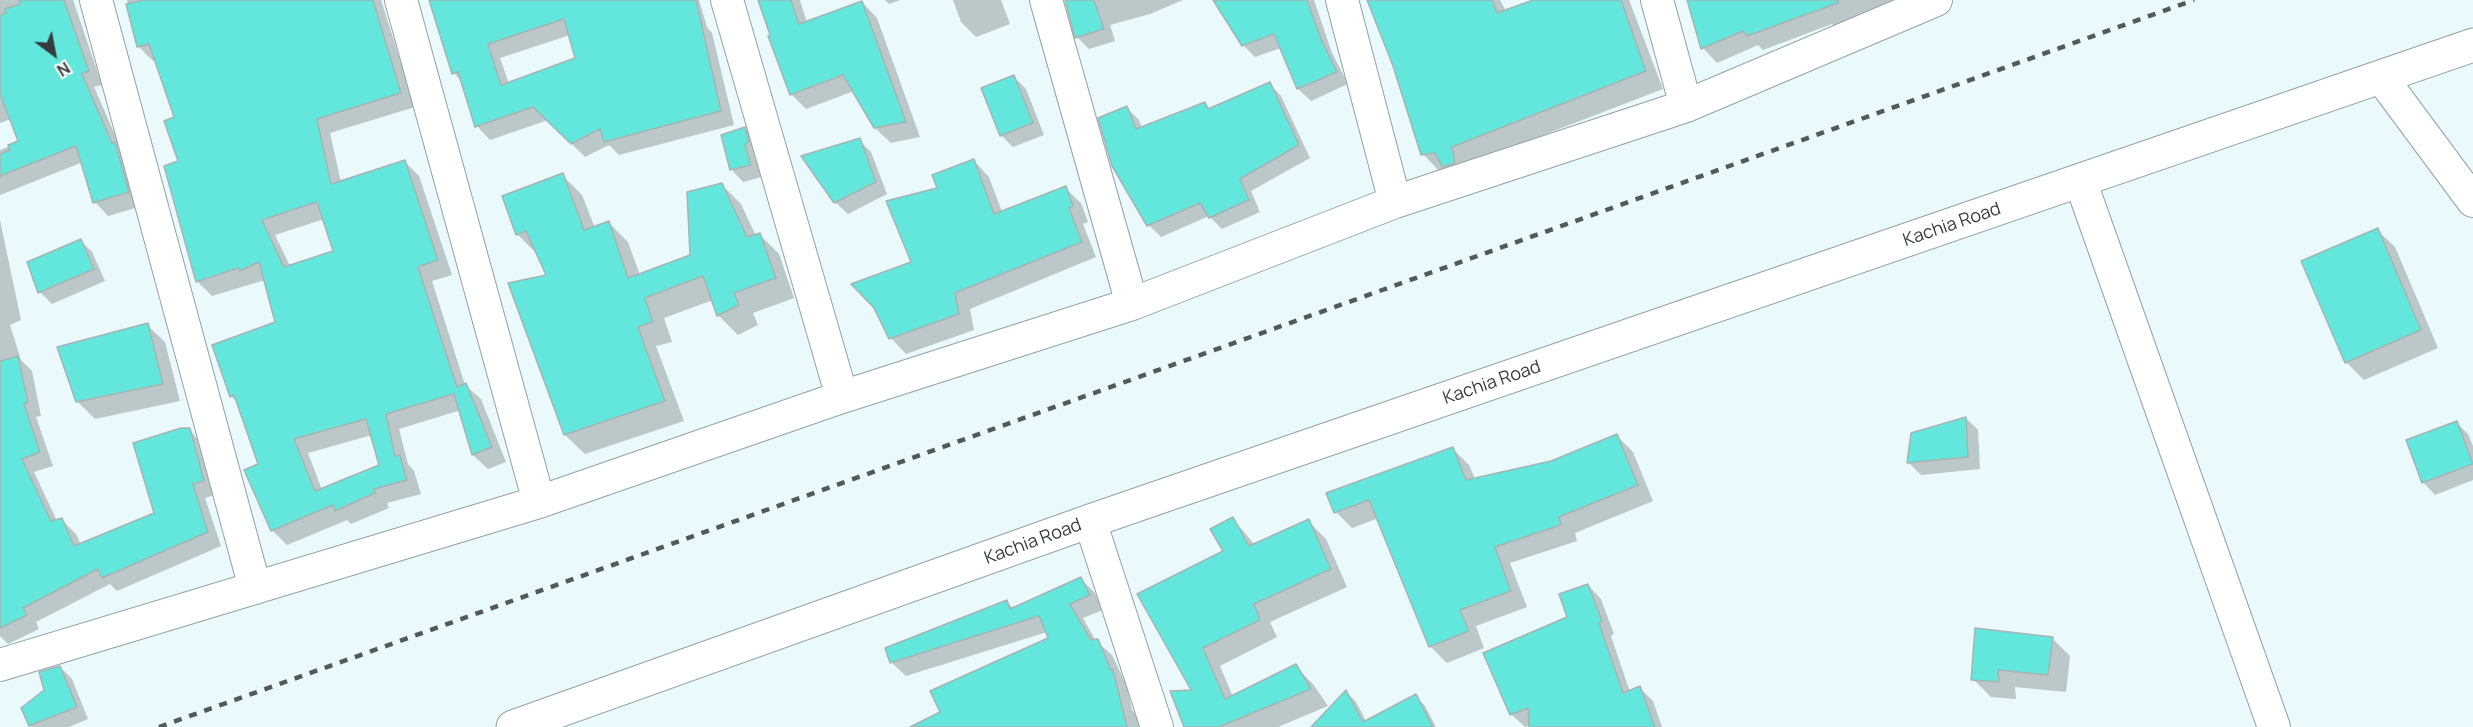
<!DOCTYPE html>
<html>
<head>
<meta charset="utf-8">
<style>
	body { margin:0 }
	#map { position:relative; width:2473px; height:727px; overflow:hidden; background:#eaf9fb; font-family:Manrope,sans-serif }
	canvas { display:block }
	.north { position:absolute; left:24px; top:24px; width:60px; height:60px; -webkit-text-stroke:4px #fff; paint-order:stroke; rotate:148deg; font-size:16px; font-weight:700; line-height:24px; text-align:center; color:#363c3d }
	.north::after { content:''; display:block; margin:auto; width:21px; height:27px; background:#363c3d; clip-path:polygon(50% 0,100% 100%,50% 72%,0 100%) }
</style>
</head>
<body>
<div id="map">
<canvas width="2473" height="727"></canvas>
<div class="north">N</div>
</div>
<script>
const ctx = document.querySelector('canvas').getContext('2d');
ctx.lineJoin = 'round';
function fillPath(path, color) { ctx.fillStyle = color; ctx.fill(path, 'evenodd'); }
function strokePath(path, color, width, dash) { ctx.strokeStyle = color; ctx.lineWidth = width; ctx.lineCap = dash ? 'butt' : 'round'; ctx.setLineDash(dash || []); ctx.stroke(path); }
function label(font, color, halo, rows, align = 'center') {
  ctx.font = font + ' Manrope,sans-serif'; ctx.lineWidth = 4.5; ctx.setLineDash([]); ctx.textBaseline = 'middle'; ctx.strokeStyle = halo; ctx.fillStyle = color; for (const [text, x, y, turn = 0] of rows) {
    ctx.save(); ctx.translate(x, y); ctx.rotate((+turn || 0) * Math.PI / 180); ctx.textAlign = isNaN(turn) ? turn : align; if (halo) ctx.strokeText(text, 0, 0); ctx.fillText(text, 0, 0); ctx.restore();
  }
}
const shadow = new Path2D(`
	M0 0H73L102 85 94 87 123 153 142 206 108 216 95 202 83 162 0 195V150L20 142 11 119 0 123Z
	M127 0H381L415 107 330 133 341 182 405 162 419 176 452 275 432 281 465 385 481 399 506 462 488 469 473 455 461 410 399 429 408 464 414 471 421 494 387 503 389 508 351 524 347 520 287 545 272 530 260 465 238 403 231 396 277 323 265 280 212 296 197 281 176 118 156 60 153 61 138 46ZM324 219 335 252 290 266 275 235ZM372 435 381 466 322 490 308 453Z
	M431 0H699L707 27 712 33 734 125 619 155 609 145 585 157 548 120 490 140 477 126 462 82 454 73ZM570 35 577 59 509 84 500 58Z
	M759 0H800L807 23 862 2 877 18 920 137 891 143 875 128 854 91 806 109 791 94Z
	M885 0H900L889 4Z
	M953 0H1001L1010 24 976 37 961 22Z
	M1066 0H1183L1150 14 1110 25 1115 41 1089 49 1077 37Z
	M1217 0H1314L1332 53 1348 84 1311 101 1298 89 1281 48 1255 57 1243 45Z
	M1369 0H1500L1506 11 1537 0H1629L1663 89 1468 164 1440 172 1423 154 1395 66Z
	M1688 0H1905L1836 28 1832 24 1763 50 1758 45 1717 63 1703 48Z
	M1014 77 1026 89 1044 135 1013 147 1001 135Z
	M1269 83 1281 96 1310 158 1251 191 1260 212 1222 229 1209 216 1161 237 1149 225 1127 108 1139 120 1142 128 1205 103 1211 110Z
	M745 128 757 140 760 154 756 157 762 177 743 182 731 169Z
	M859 140 871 152 887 194 848 214 835 202Z
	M974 161 989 177 1002 212 1065 188 1081 203 1088 222 1083 224 1096 257 970 309 974 330 906 354 891 338 913 263 939 189Z
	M562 175 582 195 595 228 609 223 628 242 640 275 692 256 721 184 741 204 756 236 759 234 779 254 794 298 753 313 758 325 738 335 718 315 713 300 664 318 672 342 656 346 684 421 585 454 565 435 510 284 548 276 537 254 517 234Z
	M0 220 21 320 10 325 21 360 32 371 41 416 36 417 53 466 34 472 57 521 62 520 76 534 81 545 156 514 189 430 203 444 217 494 205 498 221 546 117 591 110 584 36 622 39 629 8 644 0 636Z
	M2377 230 2395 247 2438 348 2364 380 2346 362Z
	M80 240 92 252 105 281 52 304 40 292 29 262Z
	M147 325 165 342 180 401 95 419 77 401Z
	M1966 418 1978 430 1980 469 1921 475 1909 463Z
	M2456 422 2468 434 2473 446V480L2435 495 2423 482Z
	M1617 436 1633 452 1653 501 1575 533 1577 541 1510 563 1527 607 1476 626 1484 648 1447 663 1430 646 1379 518 1352 528 1336 512 1452 448 1469 465 1475 479 1552 463Z
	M1233 519 1255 545 1308 521 1326 539 1347 587 1270 622 1277 637 1220 666 1233 697 1295 666 1313 684 1328 706 1278 727H1186L1194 691 1139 594 1225 552Z
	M1081 579 1095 593 1103 610 1083 618 1096 641 1112 655 1127 686 1132 710 1142 720 1144 727H920L1050 639 1047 632 906 676 891 662 1007 602 1014 609Z
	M1588 585 1601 599 1614 634 1611 636 1630 692 1640 688 1653 701 1662 727H1531V725L1525 727 1511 714Z
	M2052 638 2070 656 2066 692 2015 687 2016 699 1991 697 1973 679Z
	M60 667 72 679 88 719 69 727H31L46 691Z
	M1347 693 1356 702 1366 721 1416 696 1425 706 1436 727H1317Z`);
const building = new Path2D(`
	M19 0H64L89 71 82 74 112 143 115 142 129 192 93 203 76 146 0 176V154L10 150 8 145 18 141 0 94V15L6 13 5 9 20 4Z
	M143 0H373L401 93 317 119 331 184 405 160 438 260 418 267 457 387 466 383 492 447 472 455 454 394 386 414 395 456 400 455 407 480 374 489 375 493 335 511 333 505 271 531 244 470 258 464 234 395 230 397 212 345 275 322 259 262 240 271 238 268 196 282 164 166 178 161 164 121 174 117 149 44 137 47 126 4ZM317 202 333 251 284 267 262 220ZM366 419 379 465 315 491 294 439Z
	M429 0H696L721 111 604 142 600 129 571 144 533 107 475 127 458 72 452 74ZM564 19 575 58 501 85 488 44Z
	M758 0H791L799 24 862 1 906 122 874 128 843 75 790 95 768 36 770 35Z
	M1065 0H1094L1104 29 1075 38Z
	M1213 0H1307L1321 39 1337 72 1297 89 1274 34 1242 46Z
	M1367 0H1492L1497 13 1533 0H1621L1646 71 1452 147 1455 163 1442 167 1435 153 1421 155 1393 66Z
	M1687 0H1838V3L1747 36 1743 31 1701 49Z
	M1014 75 1033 123 1000 136 981 88Z
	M1270 82 1299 145 1240 179 1249 200 1209 218 1200 203 1147 226 1112 166 1098 118 1127 106 1136 129 1205 102 1208 109Z
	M745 127 749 141 745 145 751 165 730 170 721 135Z
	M860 138 876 182 834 203 801 156Z
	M974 159 994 214 1066 186 1073 206 1069 208 1082 242 955 293 959 314 889 339 874 308 851 284 911 262 886 201 937 188 932 175Z
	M563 173 584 230 609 221 628 278 690 255 687 192 722 183 747 237 760 233 776 278 734 293 739 305 717 316 703 276 645 298 653 322 638 327 665 401 564 435 508 283 546 275 526 231 516 235 502 196Z
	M2378 228 2421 330 2345 363 2301 261Z
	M81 239 94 269 38 293 27 262Z
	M148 323 163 384 76 402 57 347Z
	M18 356 28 402 24 404 40 452 22 459 51 521 62 518 74 546 154 513 133 443 181 428H190L204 481 193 484 208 532 102 578 98 569 23 608 27 615 0 628V361Z
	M1966 417 1968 457 1907 463 1911 433Z
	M2457 421 2473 464 2422 483 2406 440Z
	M1617 434 1638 485 1559 517 1561 525 1495 547 1511 591 1460 610 1469 631 1429 647 1369 500 1334 513 1326 493 1453 447 1466 480 1551 461Z
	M1233 517 1249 546 1309 519 1331 569 1254 604 1260 620 1203 648 1225 699 1296 664 1311 689 1219 727H1184L1170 691 1191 690 1137 594 1223 551 1210 529Z
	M1081 577 1090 595 1070 604 1091 640 1098 639 1111 670H1113L1127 727H910L940 712 930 691 1048 638 1039 616 890 663 885 648 1007 600 1010 609Z
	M1588 584 1602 621 1599 623 1623 693 1640 686 1655 727H1529L1528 708 1510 715 1483 653 1567 617 1559 594Z
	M1975 628 2053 637 2048 675 1998 670 1999 682 1971 680Z
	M60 666 77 707 29 726 21 708 44 690 39 672Z
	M1346 690 1363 722 1416 694 1433 727H1311Z`);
const minor = new Path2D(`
	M96 0 255 588
	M401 0 539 502
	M727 0 842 397
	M1046 0 1132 304
	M1342 0 1395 202
	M1657 0 1686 106
	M2381 77 2473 201
	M2080 180 2274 727
	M1090 521 1157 727
	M0 665 539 502 842 397 1132 304 1395 202 1686 106 1936 0`);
const major = new Path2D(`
	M513 727 1090 521 2473 45`);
const rail = new Path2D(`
	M159 727 2194 0`);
const streetNames = [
	["Kachia Road",1952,225,-19],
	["Kachia Road",1492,383,-19],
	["Kachia Road",1033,542,-20]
];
fillPath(shadow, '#0003');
fillPath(building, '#63e6db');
strokePath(building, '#a6b4b3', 1.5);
strokePath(minor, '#94a2a4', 34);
strokePath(major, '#94a2a4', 35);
strokePath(minor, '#fff', 32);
strokePath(major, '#fff', 33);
strokePath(rail, '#52595a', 4.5, [8, 8]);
label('18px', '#363c3d', '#fff', streetNames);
</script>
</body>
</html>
